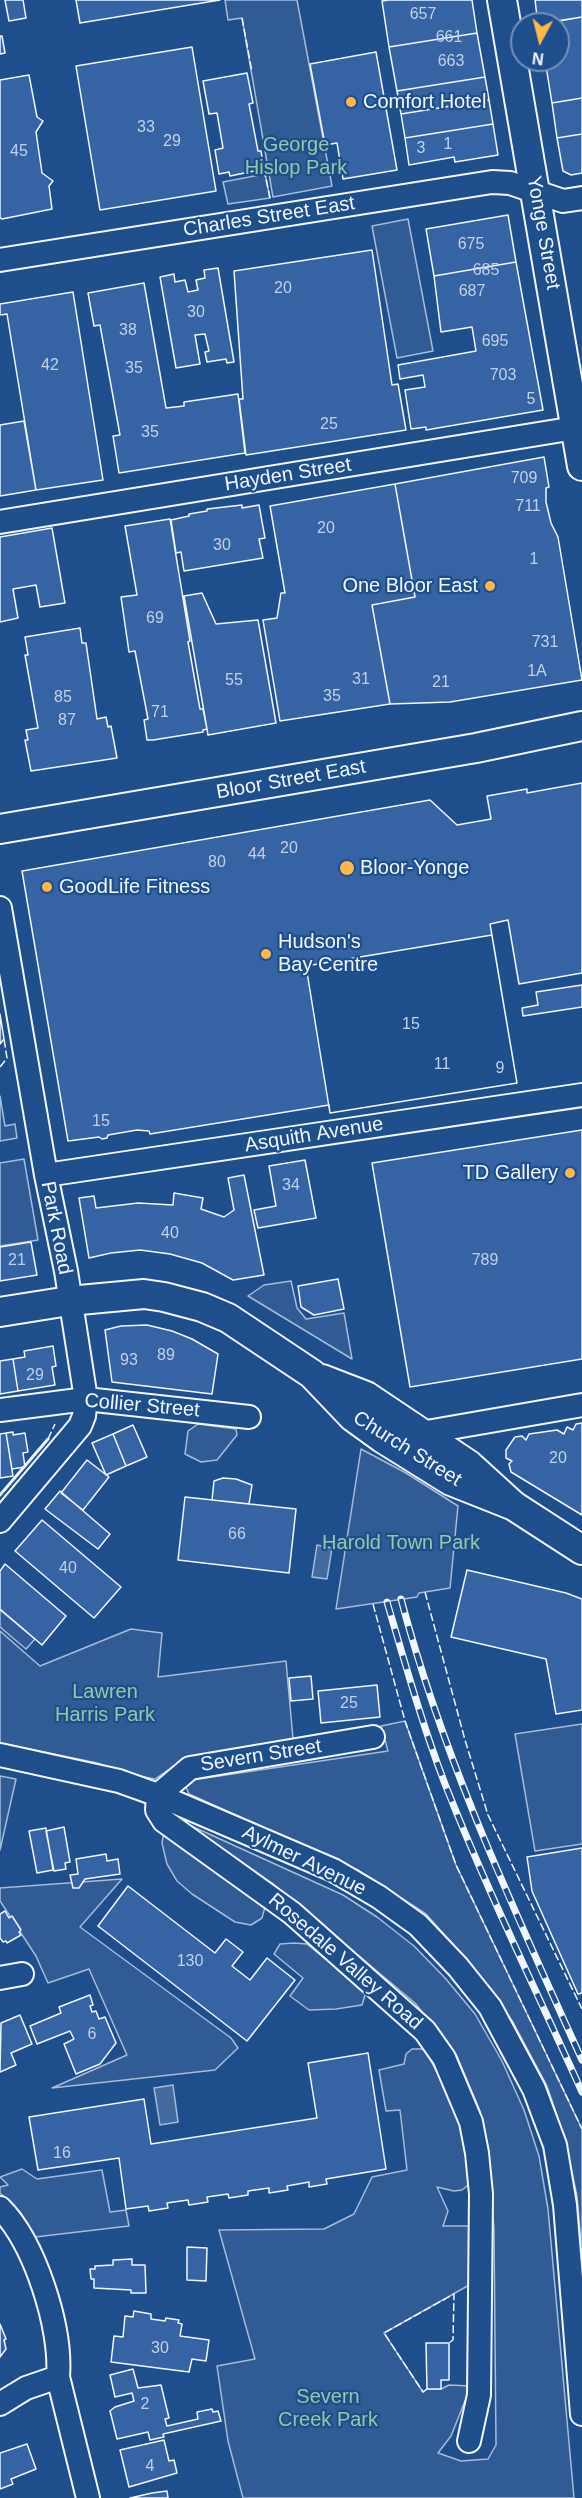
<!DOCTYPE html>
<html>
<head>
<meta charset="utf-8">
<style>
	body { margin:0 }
	#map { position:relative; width:582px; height:2498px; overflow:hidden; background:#1f4e8c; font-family:Helvetica,sans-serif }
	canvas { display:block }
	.north { position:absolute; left:510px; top:12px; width:60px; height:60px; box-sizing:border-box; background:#1f4e8c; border:2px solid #7391ba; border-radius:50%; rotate:187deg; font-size:16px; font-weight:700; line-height:24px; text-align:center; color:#f2f6ff }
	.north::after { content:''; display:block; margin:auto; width:21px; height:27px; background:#ffb74d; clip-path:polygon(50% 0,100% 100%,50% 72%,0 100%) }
</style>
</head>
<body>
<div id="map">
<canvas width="582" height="2498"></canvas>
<div class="north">N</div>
</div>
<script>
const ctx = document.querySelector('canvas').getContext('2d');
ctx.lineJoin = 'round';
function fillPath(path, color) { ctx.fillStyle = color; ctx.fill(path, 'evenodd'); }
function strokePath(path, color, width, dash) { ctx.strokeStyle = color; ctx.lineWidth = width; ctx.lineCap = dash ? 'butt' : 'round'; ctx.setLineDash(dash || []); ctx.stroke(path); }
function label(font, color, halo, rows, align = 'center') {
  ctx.font = font + ' Helvetica,sans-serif'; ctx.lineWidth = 4.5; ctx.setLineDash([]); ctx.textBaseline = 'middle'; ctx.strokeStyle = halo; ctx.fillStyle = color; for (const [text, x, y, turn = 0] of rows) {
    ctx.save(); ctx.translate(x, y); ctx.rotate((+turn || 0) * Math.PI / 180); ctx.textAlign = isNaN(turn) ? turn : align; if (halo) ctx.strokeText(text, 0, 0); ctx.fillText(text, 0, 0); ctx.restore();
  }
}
const built = new Path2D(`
	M225 0H297L332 186 273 197 242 18 228 20Z
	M265 174 270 198 228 204 223 182Z
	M408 219 433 351 397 358 372 226Z
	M0 1096 5 1126 15 1124 17 1138 0 1141Z
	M24 1159 38 1240 0 1246V1163Z
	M291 1281 297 1308 306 1319 344 1313 352 1359 248 1296 264 1285Z
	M198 1424 236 1429 237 1435 217 1460 201 1462 185 1454 188 1431Z
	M361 1449 406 1473 458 1506 450 1588 419 1593 417 1597 336 1609Z
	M0 1610 35 1639 26 1649 0 1627Z
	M131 1629 162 1633 158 1677 286 1661 293 1739 184 1759 155 1779 129 1774 97 1763 0 1743V1631L40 1666Z
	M405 1721 456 1865 582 2129V2254L577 2196 565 2140 547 2086 513 2022 468 1961 426 1914 358 1870 189 1794 186 1787 192 1780 388 1751 381 1726Z
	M582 1724V1844L535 1851 515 1734Z
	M0 1776 16 1779 0 1850Z
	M187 1824 343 1895 377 1917 414 1946 446 1979 475 2014 502 2061 524 2110 539 2156 548 2209 574 2498H243L228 2441 217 2366 255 2359 219 2230 324 2229 354 2214 372 2177 407 2170 400 2110 386 2111 379 2070 404 2064 406 2054 412 2049H422L426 2052 447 2090 461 2125 469 2181 467 2186 462 2190 454 2191 437 2187 448 2211 443 2226H471V2284L384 2333 423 2392 427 2389H441L449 2385 471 2386 451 2436 438 2453 461 2461 488 2459 496 2445 494 2229 489 2168 480 2111 456 2054 415 2003 272 1883Z
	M166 1834 265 1907 262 1918 251 1925 235 1922 192 1894 177 1881 167 1864 162 1843 163 1837Z
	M122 1879 80 1927 231 2038 238 2048 215 2070 52 2088 127 2055 89 1969 48 1983 36 1956 0 1901V1888Z
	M294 1943 307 1944 366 1992 362 2005 336 2009 309 2010 290 1996 303 1978 274 1954 280 1944Z
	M22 2169 37 2179 102 2170 110 2212 126 2210 129 2226 35 2237 20 2212 0 2193V2187L8 2185 0 2177Z`);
const water = new Path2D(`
	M317 1545 332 1548 327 1579 312 1577Z
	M173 2085 178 2122 160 2125 154 2088Z`);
const building = new Path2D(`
	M5 0H23L26 18 9 21Z
	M76 0H220L80 23Z
	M389 0H472L477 33 389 47 382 1Z
	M535 0H582V17L538 24Z
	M582 17V98L552 103 545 60H558V24H542Z
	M477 33 485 77 397 91 389 47Z
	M0 36H2L5 53 0 54Z
	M192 47 216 191 100 210 76 66Z
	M376 52 397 170 343 179 337 143 325 145 310 64Z
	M247 73 253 103 249 104 258 151H261L264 169 230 176 229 172 219 174 215 150 223 148 217 113 209 114 203 81Z
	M29 75 37 117 43 121 36 132 42 173 53 181 49 186 52 209 2 219 0 218V80Z
	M485 77 489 100 401 114 397 91Z
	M582 98V134L557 138 552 103Z
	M489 100 493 124 405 138 401 114Z
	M493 124 498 155 455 162 454 157 409 165 405 138Z
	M582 134V173L571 175 563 171 557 138Z
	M508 215 516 262 434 276 426 229Z
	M372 250 392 385 398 384 406 430 246 455 239 399H243L234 271Z
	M516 262 543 410 426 430V427L411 429 405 390 425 387 423 375 400 379 398 365 476 351 472 327 441 332 434 276Z
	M218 268 234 362 227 363 226 359 207 362 205 352 209 351 205 334 195 335 200 364 176 368 160 277 174 274 175 282 185 280 188 292 198 290 196 280 205 278 204 270Z
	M144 283 166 408 184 406V402L238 394 245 453 119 473 113 436 120 435 100 325 94 326 88 293Z
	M73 292 103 480 36 490 7 314 0 315V304Z
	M24 421 36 490 0 496V425Z
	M544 457 549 487 546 488V502L551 523 558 537 582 680 450 702 390 704 372 605 415 597 395 484Z
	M395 484 415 597 372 605 390 704 280 721 263 620 277 618 281 593H285L270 506Z
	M242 505V508L259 505 265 538 259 539 263 558 184 571 181 552 176 553 171 520 189 516V514L207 511V509Z
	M170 519 190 641 188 642 200 709H203L207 729 203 730V732L153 740H147L144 720 148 719 135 651 129 652 121 597 137 595 125 526Z
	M52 528 65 603 40 607 36 585 13 589 18 618 0 622V537Z
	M202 593 216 624 258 620 276 723 208 735 184 596Z
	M80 628 82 643H86L97 719 106 717 108 727 111 726 117 758 31 771 25 740H28L26 730 38 728 25 655H28L25 637Z
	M582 783V973L519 984 508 920 490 924 517 1083 330 1113 329 1105 150 1134 149 1131 137 1130 108 1135 107 1138 102 1139 99 1137 68 1141 22 871 430 800 457 825 491 819 487 796 527 789V793Z
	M492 935 517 1083 330 1113 306 966Z
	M582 985V1007L523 1016 522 1008 538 1005 536 992Z
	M0 1014 4 1039 0 1044Z
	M582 1130V1359L410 1387 372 1163Z
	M305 1160 316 1218 258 1228 254 1210 276 1206 269 1166Z
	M244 1175 264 1275 233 1280 202 1263 170 1254 140 1250 111 1253 89 1258 79 1198 94 1196 96 1208 138 1203 173 1205 174 1193 203 1198 201 1209 224 1217 234 1210 228 1178Z
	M31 1242 37 1275 0 1281V1247Z
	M338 1279 344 1309 314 1315 301 1307 298 1286Z
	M147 1325 172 1331 192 1339 218 1354 212 1394 112 1382 105 1330 121 1326Z
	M53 1346 56 1366 52 1367 55 1385 18 1391 13 1359 25 1357 24 1351Z
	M13 1359 18 1391 0 1394V1361Z
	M582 1423V1515L511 1472 509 1464 512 1461 506 1458V1450L515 1437 522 1436 526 1440 529 1434 557 1430 564 1434 567 1427 573 1430 576 1424Z
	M133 1425 147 1457 126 1466 113 1434Z
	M13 1432V1435L25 1433 28 1452 23 1453 25 1467 12 1469 6 1433Z
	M6 1433 13 1476 0 1478V1434Z
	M113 1434 126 1466 106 1475 92 1443Z
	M87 1460 109 1477 83 1510 61 1493Z
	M223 1478 236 1479 252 1485 249 1504 212 1500 214 1481Z
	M60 1491 110 1534 98 1549 45 1509Z
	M185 1497 296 1509 289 1573 178 1560Z
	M42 1520 121 1587 94 1618 15 1551Z
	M5 1564 66 1616 42 1645 0 1609V1571Z
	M467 1570 566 1593 582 1599V1710L556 1714 546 1659 451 1637Z
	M311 1676 313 1699 291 1701 289 1678Z
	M377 1685 380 1717 321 1723 318 1691Z
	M64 1827 70 1862 65 1863 66 1869 54 1871 46 1831Z
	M46 1828 53 1870 37 1873 29 1831Z
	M582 1848V1993L578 1994 532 1891 527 1857Z
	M106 1854 107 1861 118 1859 120 1874 85 1879 79 1888H73L70 1875 78 1874 76 1859Z
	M128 1886 215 1953 226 1939 243 1952 232 1966 250 1980 267 1958 295 1980 247 2041 98 1926Z
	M5 1911 9 1918 12 1916 21 1930 19 1932 21 1935 7 1943 6 1941 3 1942 0 1938V1914Z
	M90 1995 93 2005 90 2006 92 2012 96 2011 99 2019 105 2017 116 2043 100 2064 76 2074 64 2044 74 2039 70 2031 37 2044 30 2026 61 2013 59 2007Z
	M20 2015 32 2044 11 2053 16 2065 0 2072 1 2023Z
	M368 2053 386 2169 326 2179 327 2184 309 2187V2182L287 2186 288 2190 269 2193V2188L248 2191V2195L229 2198 228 2194 207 2197 208 2202 189 2205 188 2200 167 2203 168 2208 149 2211 148 2206 126 2209 119 2158 38 2170 29 2117 144 2099 151 2144 317 2118 308 2063Z
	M187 2247 207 2248 206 2281 187 2280Z
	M132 2259V2265H145L146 2293H131V2290L94 2288V2279H91L90 2269H95V2266L113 2265V2260Z
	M134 2311 151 2314V2319L165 2321 166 2318 179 2320 178 2323 182 2324 180 2336 209 2340 206 2361 192 2359 189 2372 111 2362 114 2336 123 2337 125 2316 133 2317Z
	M0 2324 6 2339 4 2340 6 2349 0 2357Z
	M426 2343H449V2380H441V2389H427Z
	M133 2369 138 2388 161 2385 169 2418 165 2419 167 2426 198 2419 197 2412 212 2409 213 2412 218 2411 221 2421 163 2434 164 2437 150 2440 148 2432 117 2439 110 2411 115 2407 134 2401 132 2393 115 2397 110 2375Z
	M164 2440 169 2461 174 2460 177 2473 129 2487 120 2450Z
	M27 2444 36 2469 11 2479 13 2484 0 2489V2453Z
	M167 2491 168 2498H130L152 2493Z`);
const minor = new Path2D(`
	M0 260 492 182 510 183 563 201 582 198
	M0 522 575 428
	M0 908 46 1175 66 1271 86 1399 84 1416 80 1426 0 1521
	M46 1175 582 1095
	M0 1410 86 1399 249 1417
	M421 1433 582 1405
	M0 1755 119 1781 158 1795 333 1870 379 1897 418 1925 458 1967 490 2007 534 2089 555 2145 565 2205 582 2414
	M158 1795 157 1810 164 1821 292 1913 425 2031 444 2058 471 2122 477 2153 481 2194 479 2395 469 2441
	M158 1795 190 1768 373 1737
	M0 1978 22 1974
	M0 2208C35 2243 62 2328 58 2377L88 2498
	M0 2404 26 2388 58 2377`);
const major = new Path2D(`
	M502 0 582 466
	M0 829 476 748 582 726
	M0 1312 69 1301 144 1294 164 1297 202 1307 228 1318 312 1374 353 1417 382 1438 451 1481 514 1506
	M322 1379 366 1396 469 1465 514 1506 582 1550`);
const rail = new Path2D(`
	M401 1599C444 1761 513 1907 582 2060
	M387 1602C405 1663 422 1724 445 1784 486 1888 536 1990 582 2092`);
const fence = new Path2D(`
	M242 18 252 72
	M264 169 270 198
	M0 1067 7 1058 4 1039
	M48 1439 55 1424
	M425 1592 465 1740 488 1815 582 2009
	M373 1604 405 1721 456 1865 582 2129
	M427 2389 423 2392 384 2333 454 2294 453 2340 449 2343`);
const wall = new Path2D(`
	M0 1495 48 1439`);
const markers = [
	[351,102,6,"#ffb74d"],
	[490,586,6,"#ffb74d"],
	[347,868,8,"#ffb74d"],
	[47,887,6,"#ffb74d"],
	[266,954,6,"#ffb74d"],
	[570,1173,6,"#ffb74d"]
];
const numberNames = [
	["657",423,15],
	["661",449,38],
	["663",451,62],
	["33",146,128],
	["29",172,142],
	["1",448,145],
	["3",421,149],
	["45",19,152],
	["675",471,245],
	["685",486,271],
	["20",283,289],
	["687",472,292],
	["30",196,313],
	["38",128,331],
	["695",495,342],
	["42",50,366],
	["35",134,369],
	["703",503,376],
	["5",531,400],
	["25",329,425],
	["35",150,433],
	["709",524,479],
	["711",528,507],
	["20",326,529],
	["30",222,546],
	["1",534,560],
	["69",155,619],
	["731",545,643],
	["1A",537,672],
	["31",361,680],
	["55",234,681],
	["21",441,683],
	["35",332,697],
	["85",63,698],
	["71",160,713],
	["87",67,721],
	["20",289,849],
	["44",257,855],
	["80",217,863],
	["15",411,1025],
	["11",442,1065],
	["9",500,1069],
	["15",101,1122],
	["34",291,1186],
	["40",170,1234],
	["21",17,1261],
	["789",485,1261],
	["89",166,1356],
	["93",129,1361],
	["29",35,1376],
	["20",558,1459],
	["66",237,1535],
	["40",68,1569],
	["25",349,1704],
	["130",190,1962],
	["6",92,2035],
	["16",62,2154],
	["30",160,2349],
	["2",145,2405],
	["4",150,2467]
];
const poiNames = [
	["Comfort Hotel",363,102],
	["One Bloor East",478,586,"right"],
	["Bloor-Yonge",360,868],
	["GoodLife Fitness",59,887],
	["Hudson's",278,942],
	["Bay Centre",278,965],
	["TD Gallery",558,1173,"right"]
];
const parkNames = [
	["George",296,145],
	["Hislop Park",296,168],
	["Harold Town Park",401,1543],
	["Lawren",105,1692],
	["Harris Park",105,1715],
	["Severn",328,2397],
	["Creek Park",328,2420]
];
const streetNames = [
	["Charles Street East",269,217,-9],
	["Yonge Street",543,233,80],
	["Hayden Street",288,475,-9],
	["Bloor Street East",291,780,-10],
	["Asquith Avenue",314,1135,-9],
	["Park Road",56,1228,79],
	["Collier Street",142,1406,5],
	["Church Street",407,1449,32],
	["Severn Street",261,1756,-9],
	["Aylmer Avenue",304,1861,26],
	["Rosedale Valley Road",345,1962,41]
];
fillPath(built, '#305b95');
strokePath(built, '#a8bbd7', 1.5);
fillPath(water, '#446ba0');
strokePath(water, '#a8bbd7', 1.5);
fillPath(building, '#3563a3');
strokePath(building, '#f2f6ff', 1.5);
strokePath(minor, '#f2f6ff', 26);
strokePath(major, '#f2f6ff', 32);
strokePath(minor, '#1f4e8c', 22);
strokePath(major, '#1f4e8c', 28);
strokePath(rail, '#f2f6ff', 7);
strokePath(rail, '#1f4e8c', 4.5, [14]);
strokePath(fence, '#f2f6ff', 1.5, [8, 3]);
strokePath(wall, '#f2f6ff', 3);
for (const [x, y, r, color] of markers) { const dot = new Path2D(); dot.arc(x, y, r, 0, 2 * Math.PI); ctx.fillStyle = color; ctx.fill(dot); strokePath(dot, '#1f4e8c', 2); }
label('16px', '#c3d1e8', null, numberNames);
label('20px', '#f2f6ff', '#1f4e8c', poiNames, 'left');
label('20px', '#97c8a6', '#1f4e8c', parkNames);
label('20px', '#f2f6ff', '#1f4e8c', streetNames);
</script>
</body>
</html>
